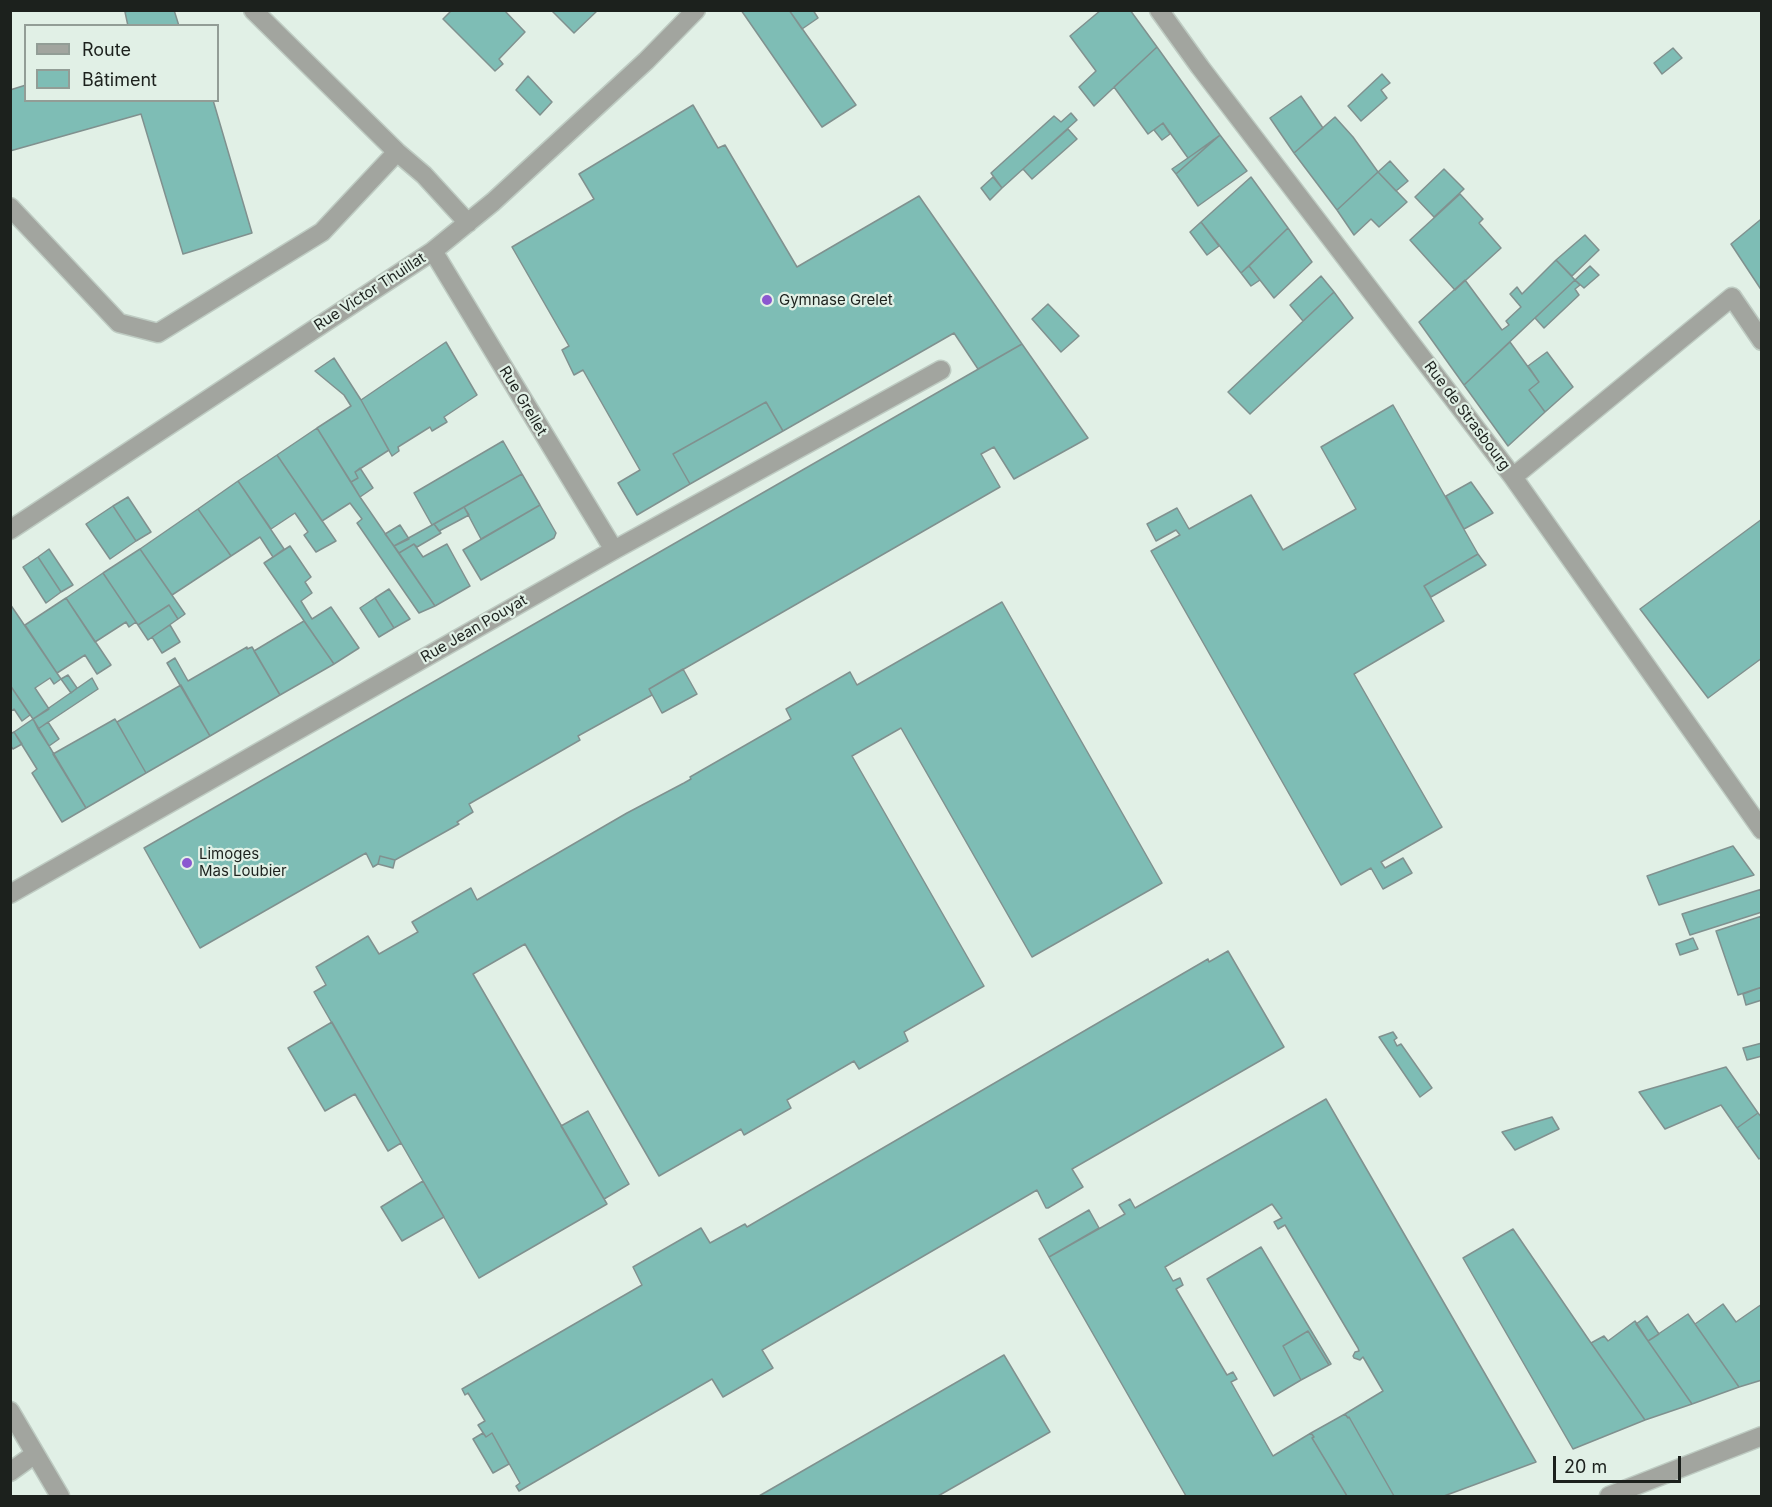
<!DOCTYPE html>
<html>
<head>
<meta charset="utf-8">
<style>
	body { margin:0 }
	#map { position:relative; width:1772px; height:1507px; overflow:hidden; background:#e1f0e6; font-family:Inter,sans-serif }
	canvas { display:block }
	.frame { position:absolute; inset:0; border:12px solid #1c211d; pointer-events:none }
	.legend { position:absolute; left:24px; top:24px; width:195px; height:78px; box-sizing:border-box; background:#e1f0e6; border:2px solid #929d96; margin:0; padding:8px 10px; list-style:none; font-size:18px; color:#1c211d }
	.legend li { display:flex; align-items:center; gap:12px; height:30px }
	.legend b { width:30px; border:2px solid #929d96 }
	.scale { position:absolute; left:1553px; top:1456px; width:128px; height:27px; box-sizing:border-box; border:3px solid #1c211d; border-top:0; padding-left:8px; font-size:18px; line-height:21px; white-space:nowrap; color:#1c211d; -webkit-text-stroke:4px #e1f0e6; paint-order:stroke }
</style>
</head>
<body>
<div id="map">
<canvas width="1772" height="1507"></canvas>
<div class="frame"></div>
<ul class="legend">
<li><b style="height:8px;background:#a2a59f"></b>Route</li>
<li><b style="height:16px;background:#7ebdb5"></b>Bâtiment</li>
</ul>
<div class="scale">20 m</div>
</div>
<script>
const ctx = document.querySelector('canvas').getContext('2d');
ctx.lineJoin = 'round';
function fillPath(path, color) { ctx.fillStyle = color; ctx.fill(path, 'evenodd'); }
function strokePath(path, color, width, dash) { ctx.strokeStyle = color; ctx.lineWidth = width; ctx.lineCap = dash ? 'butt' : 'round'; ctx.setLineDash(dash || []); ctx.stroke(path); }
function label(font, color, halo, rows, align = 'center') {
  ctx.font = font + ' Inter,sans-serif'; ctx.lineWidth = 4.5; ctx.setLineDash([]); ctx.textBaseline = 'middle'; ctx.strokeStyle = halo; ctx.fillStyle = color; for (const [text, x, y, turn = 0] of rows) {
    ctx.save(); ctx.translate(x, y); ctx.rotate((+turn || 0) * Math.PI / 180); ctx.textAlign = isNaN(turn) ? turn : align; if (halo) ctx.strokeText(text, 0, 0); ctx.fillText(text, 0, 0); ctx.restore();
  }
}
const building = new Path2D(`
	M130 10H174L179 26H128L125 12Z
	M452 10H504L525 32 499 59 503 64 495 71 443 19Z
	M551 10H598L574 33Z
	M741 10H789L856 105 822 127Z
	M789 10H813L818 18 802 29Z
	M1101 10H1130L1157 47 1094 106 1079 87 1096 71 1070 36Z
	M1157 47 1220 135 1188 158 1163 123 1148 134 1114 87Z
	M1673 48 1682 58 1662 74 1654 63Z
	M1382 74 1390 83 1381 90 1387 98 1361 121 1348 106Z
	M528 76 552 102 540 115 516 90Z
	M26 85V100H213L252 233 183 254 141 114 10 151V90Z
	M1301 96 1323 128 1294 153 1270 118Z
	M693 105 718 148 725 145 797 267 919 196 1022 344 978 369 954 333 783 431 766 402 673 454 690 484 637 515 618 483 640 470 583 370 574 375 562 350 569 346 512 247 594 199 579 174Z
	M1071 113 1077 120 1002 188 991 173 1054 116 1061 122Z
	M1335 117 1353 137 1378 172 1337 210 1294 153Z
	M1163 123 1170 134 1162 140 1154 130Z
	M1068 129 1077 139 1032 179 1023 169Z
	M1220 135 1247 171 1198 206 1176 174Z
	M1214 140 1176 174 1172 169Z
	M1390 161 1408 181 1396 191 1378 172Z
	M1444 169 1464 189 1434 217 1415 197Z
	M1378 172 1407 202 1379 227 1371 219 1354 235 1337 210Z
	M993 177 1002 188 990 200 981 188Z
	M1251 177 1288 228 1241 273 1201 222Z
	M1460 194 1483 219 1479 223 1501 248 1455 290 1410 240Z
	M1760 220 1762 221V291L1731 244Z
	M1201 222 1219 246 1207 255 1190 232Z
	M1288 228 1312 262 1274 298 1249 266Z
	M1585 235 1599 250 1572 276 1556 260Z
	M1556 260 1575 280 1464 385 1419 322 1465 280 1502 330 1509 325 1506 321 1521 307 1510 294 1517 287 1522 294Z
	M1249 266 1260 280 1251 286 1241 273Z
	M1590 266 1599 275 1584 288 1575 280Z
	M1321 276 1334 292 1303 321 1290 305Z
	M1575 280 1580 285 1575 289 1579 295 1544 328 1535 318Z
	M1334 292 1353 318 1250 414 1228 392Z
	M1048 304 1079 336 1061 352 1032 319Z
	M446 342 477 395 444 417 447 422 432 431 430 427 398 447 399 451 392 456 361 400Z
	M1510 342 1539 382 1529 390 1545 412 1508 446 1464 385Z
	M1022 344 1088 438 1014 479 994 447 981 454 1000 487 649 689 652 695 578 736 580 740 469 804 473 812 457 822 459 824 395 860 380 856 378 864 373 867 366 853 200 948 144 848Z
	M1547 352 1573 387 1545 412 1529 390 1539 382 1528 366Z
	M334 358 361 400 389 450 355 472 358 478 351 482 317 428 351 406 344 395 315 371Z
	M766 402 783 431 690 484 673 454Z
	M1393 405 1478 554 1424 586 1444 621 1354 674 1442 827 1381 862 1385 868 1403 858 1412 873 1383 889 1371 868 1341 885 1151 551 1180 535 1176 530 1156 541 1147 524 1177 508 1189 529 1251 495 1283 550 1356 509 1321 447Z
	M317 428 360 497 435 606 419 613 357 523 362 519 350 503 322 521 277 455Z
	M503 441 522 474 432 525 414 493Z
	M277 455 336 541 316 552 304 535 308 532 295 513 271 529 238 481Z
	M360 468 373 488 360 497 351 482 358 478 355 472Z
	M522 474 540 505 481 539 464 507Z
	M238 481 284 549 273 557 260 537 231 556 198 509Z
	M1471 482 1493 513 1464 529 1446 496Z
	M128 497 151 532 136 541 113 506Z
	M540 505 556 533 554 538 481 580 463 550Z
	M113 506 136 541 110 559 86 524Z
	M464 507 469 515 439 531 434 524Z
	M198 509 231 556 172 595 140 549Z
	M1762 519V658L1708 698 1640 609Z
	M434 524 441 533 417 547 414 544 399 553 394 546Z
	M400 525 409 539 394 546 385 534Z
	M414 544 423 557 447 544 470 586 435 606 399 553Z
	M290 546 311 577 305 582 312 593 301 601 312 619 331 607 359 648 334 664 264 563Z
	M49 549 73 585 61 592 38 557Z
	M140 549 185 614 178 619 169 605 138 625 103 573Z
	M1478 554 1486 565 1431 597 1424 586Z
	M38 557 61 592 46 603 23 567Z
	M103 573 136 622 129 627 126 622 95 642 66 598Z
	M389 589 410 619 394 628 375 598Z
	M66 598 111 665 97 674 85 655 57 673 25 625Z
	M375 598 394 628 379 637 360 608Z
	M1002 602 1162 883 1032 957 901 728 852 756 984 986 904 1032 908 1041 859 1069 854 1061 787 1100 791 1108 744 1135 741 1129 659 1176 525 944 473 974 607 1204 479 1278 314 992 326 985 316 967 368 936 379 954 418 932 412 922 471 888 477 900 627 813 684 783 691 779 690 777 791 719 786 709 850 672 857 685Z
	M10 604 61 679 54 684 50 678 35 688 49 709 33 719 10 685Z
	M169 605 178 619 148 640 138 625Z
	M304 621 334 664 280 695 254 651Z
	M170 625 180 642 162 653 152 637Z
	M247 647V649L252 647 280 695 210 736 167 663 175 658 188 681Z
	M683 669 697 694 662 713 649 689Z
	M68 675 77 688 71 693 61 679Z
	M92 678 98 689 38 729 33 719Z
	M10 685 30 715 22 721 14 709 10 712Z
	M181 685 210 736 146 773 117 722Z
	M33 719 86 808 62 822 32 773 37 769 14 732Z
	M115 719 146 773 86 808 53 754Z
	M48 722 59 739 49 746 38 729Z
	M14 732 22 744 13 749 10 745V734Z
	M1733 846 1754 875 1659 905 1647 876Z
	M380 856 395 860 393 868 378 864Z
	M1762 889V912L1690 935 1682 914Z
	M1762 916V987L1738 995 1716 931Z
	M1693 938 1698 949 1680 955 1676 944Z
	M1228 951 1284 1047 1072 1169 1083 1187 1048 1208H1046L1037 1190 762 1350 773 1368 723 1397 712 1379 519 1491 516 1486 520 1483 492 1433 486 1437 478 1425 485 1421 468 1393 465 1395 462 1389 642 1285 633 1267 701 1228 710 1243 745 1224 747 1227 1208 959 1209 962Z
	M1762 987V1000L1746 1005 1743 994Z
	M332 1022 401 1143 388 1151 355 1094 325 1111 288 1048Z
	M1393 1032 1397 1038 1394 1040 1397 1046 1401 1044 1432 1088 1420 1097 1379 1037Z
	M1762 1043V1056L1747 1060 1743 1048Z
	M1726 1067 1758 1113 1737 1128 1721 1105 1665 1129 1639 1092Z
	M1326 1099 1536 1462 1444 1496H1394L1349 1417 1348 1418 1345 1414 1383 1391 1363 1357 1360 1360 1354 1358 1353 1356 1355 1352 1359 1351 1358 1348 1285 1225 1278 1229 1274 1222 1282 1218 1272 1204 1165 1267 1173 1281 1180 1278 1183 1285 1176 1289 1227 1375 1233 1372 1237 1379 1231 1382 1273 1456 1311 1433 1314 1437 1312 1438 1347 1496H1186L1049 1257 1125 1214 1119 1205 1130 1199 1135 1208Z
	M588 1111 629 1184 604 1199 561 1126Z
	M1758 1113 1762 1118V1157L1759 1159 1737 1128Z
	M1552 1117 1559 1129 1515 1150 1502 1132Z
	M423 1181 444 1217 402 1241 381 1207Z
	M1089 1210 1099 1228 1049 1257 1039 1239Z
	M1513 1229 1591 1343 1645 1420 1573 1449 1463 1258Z
	M1261 1247 1331 1364 1329 1365 1308 1331 1283 1346 1301 1380 1274 1396 1207 1279Z
	M1723 1304 1736 1322 1762 1304V1380L1739 1387 1695 1324Z
	M1688 1314 1739 1387 1692 1404 1648 1341Z
	M1647 1316 1659 1334 1648 1341 1636 1324Z
	M1635 1321 1648 1341 1692 1404 1645 1420 1591 1343 1604 1336 1608 1341Z
	M1308 1331 1329 1365 1301 1380 1283 1346Z
	M1004 1355 1050 1432 938 1496H759Z
	M1345 1414 1348 1418 1349 1417 1394 1496H1347L1312 1438 1314 1437 1311 1433Z
	M483 1433 486 1437 492 1433 509 1464 493 1473 473 1439Z`);
const minor = new Path2D(`
	M253 10 397 152 424 175 468 223
	M1159 10 1200 67 1513 477 1762 830
	M10 207 119 323 158 333 322 232 397 152
	M433 251 614 550
	M1513 477 1732 297 1762 341
	M10 530 433 251 493 202 646 61 696 10
	M10 894 614 550 941 370
	M10 1411 60 1496
	M10 1472 35 1454
	M1609 1496 1762 1436`);
const markers = [
	[767,300,6,"#8b58d0"],
	[187,863,6,"#8b58d0"]
];
const streetNames = [
	["Rue Victor Thuillat",370,292,-33],
	["Rue Grellet",523,401,59],
	["Rue de Strasbourg",1467,416,53],
	["Rue Jean Pouyat",474,629,-30]
];
const poiNames = [
	["Gymnase Grelet",779,300],
	["Limoges",199,854],
	["Mas Loubier",199,871]
];
fillPath(building, '#7ebdb5');
strokePath(building, '#80918f', 1.5);
strokePath(minor, '#becbc2', 21);
strokePath(minor, '#a2a59f', 18);
for (const [x, y, r, color] of markers) { const dot = new Path2D(); dot.arc(x, y, r, 0, 2 * Math.PI); ctx.fillStyle = color; ctx.fill(dot); strokePath(dot, '#e1f0e6', 2); }
label('15px', '#1c211d', '#e1f0e6', streetNames);
label('15px', '#1c211d', '#e1f0e6', poiNames, 'left');
</script>
</body>
</html>
